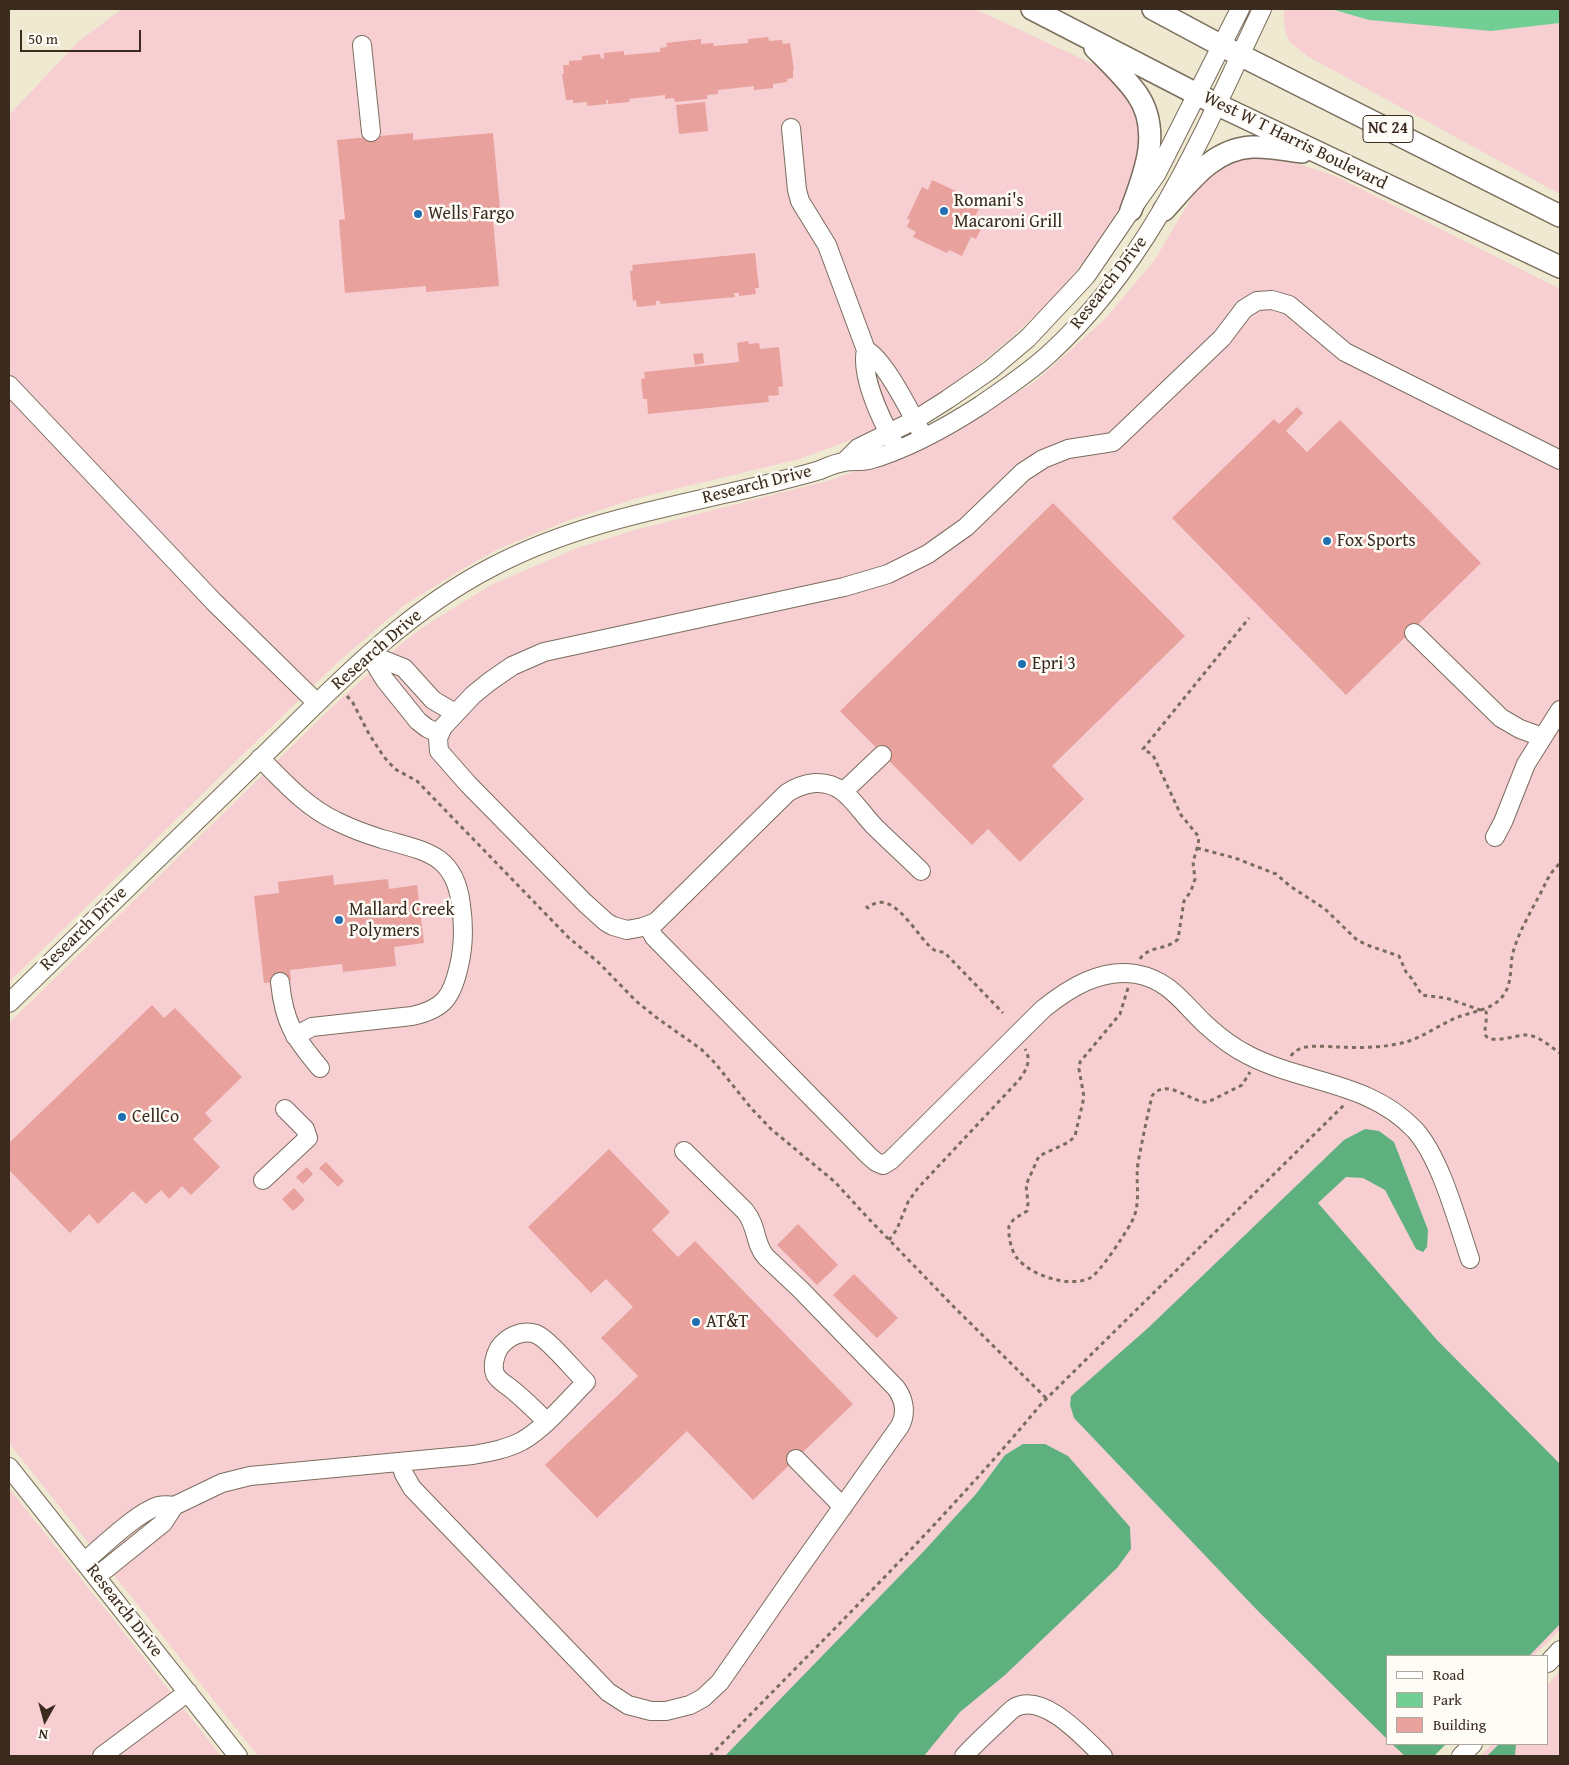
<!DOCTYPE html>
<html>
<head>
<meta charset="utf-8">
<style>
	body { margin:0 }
	#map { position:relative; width:1569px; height:1765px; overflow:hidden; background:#eee9d0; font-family:"Gentium Book Plus",serif }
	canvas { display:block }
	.frame { position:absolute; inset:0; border:10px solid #3b2a1e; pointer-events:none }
	.legend { position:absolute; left:1386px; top:1655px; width:162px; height:90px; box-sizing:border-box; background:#fdfcf7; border:1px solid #afa8a0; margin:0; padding:6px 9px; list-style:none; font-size:15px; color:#3b2a1e }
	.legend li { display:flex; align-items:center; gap:10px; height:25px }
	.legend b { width:25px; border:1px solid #afa8a0 }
	.north { position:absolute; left:20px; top:1695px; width:50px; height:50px; -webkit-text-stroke:4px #fdfcf7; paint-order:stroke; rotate:187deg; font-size:14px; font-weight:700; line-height:20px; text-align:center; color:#3b2a1e }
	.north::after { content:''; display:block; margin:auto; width:18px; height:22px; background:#3b2a1e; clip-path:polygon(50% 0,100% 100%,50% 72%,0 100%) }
	.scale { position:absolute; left:20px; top:30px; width:121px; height:22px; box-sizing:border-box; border:2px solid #3b2a1e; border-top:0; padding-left:6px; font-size:15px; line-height:18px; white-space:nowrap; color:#3b2a1e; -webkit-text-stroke:4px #fdfcf7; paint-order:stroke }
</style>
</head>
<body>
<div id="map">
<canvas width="1569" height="1765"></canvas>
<div class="frame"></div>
<ul class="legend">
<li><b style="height:6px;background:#fff"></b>Road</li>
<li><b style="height:14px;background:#73ce95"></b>Park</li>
<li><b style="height:14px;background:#e8a19c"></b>Building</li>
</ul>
<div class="north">N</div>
<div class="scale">50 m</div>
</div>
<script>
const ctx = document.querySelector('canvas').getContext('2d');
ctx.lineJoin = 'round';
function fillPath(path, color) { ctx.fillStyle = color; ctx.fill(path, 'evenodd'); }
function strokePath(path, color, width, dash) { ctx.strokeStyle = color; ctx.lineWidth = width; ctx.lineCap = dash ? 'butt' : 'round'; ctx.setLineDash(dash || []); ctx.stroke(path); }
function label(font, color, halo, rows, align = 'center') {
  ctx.font = font + ' "Gentium Book Plus",serif'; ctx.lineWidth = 5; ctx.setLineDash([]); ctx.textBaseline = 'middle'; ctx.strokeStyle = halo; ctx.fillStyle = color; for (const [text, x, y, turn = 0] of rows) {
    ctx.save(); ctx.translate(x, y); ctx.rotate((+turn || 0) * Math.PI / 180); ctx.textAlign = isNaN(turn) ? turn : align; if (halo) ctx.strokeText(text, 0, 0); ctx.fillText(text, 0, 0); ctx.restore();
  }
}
const built = new Path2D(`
	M122 9H975L1093 64 1109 76 1124 91 1133 106 1142 126 1144 146 1128 201 1104 236 1058 294 1012 337 976 367 938 395 878 430 799 459 638 498 572 519 498 549 461 570 403 606 338 662 9 982V115L79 41Z
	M1284 9H1331L1338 12 1491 31 1560 23V194L1307 56 1290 42 1286 34 1284 24Z
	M1275 156 1335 176 1560 289V1630L1534 1656H1388V1744H1435L1422 1756H258L9 1443V1023L332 707 401 644 423 627 493 584 577 548 635 530 831 480 906 452 958 429 1036 381 1105 319 1154 261 1201 182 1237 157Z
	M9 1488 128 1638 221 1756H9Z
	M1560 1671V1756H1480L1492 1744H1548V1684Z`);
const green = new Path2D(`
	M1331 9H1560V23L1491 31 1369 20Z`);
const forest = new Path2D(`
	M1365 1129 1379 1131 1394 1142 1428 1230 1427 1247 1423 1252 1416 1249 1385 1190 1363 1178 1346 1177 1318 1203 1437 1340 1560 1464V1624L1529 1656H1388V1740L1257 1610 1074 1418 1070 1405 1071 1396 1148 1328 1344 1140Z
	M1023 1444H1045L1068 1456 1130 1527 1131 1549 1117 1568 1005 1675 960 1712 924 1756H725L923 1552 976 1494 1005 1455Z
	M1392 1744H1446L1434 1756H1405Z
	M1499 1744H1516L1515 1756H1487Z`);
const building = new Path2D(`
	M768 37 769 41 782 40 783 44 790 43 794 70H793V78L787 79V82L773 84V88L754 90V86L718 90V94L707 95V99L675 102 674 98 665 99V95L629 99 630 102 608 104V100H606L607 104 587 106V102L573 103V100H566L562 74H564L563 65H569V61L582 60V56L600 54 601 59 604 58V53L624 51V55L660 52V48L667 47 666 43 701 39V44L713 43 714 46 748 43V39Z
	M705 102 708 131 679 134 676 105Z
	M413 133V140L493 133 500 208 492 209 499 286 426 292V286L345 293 339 220 345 219 337 140Z
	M932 180 982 203 973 220 983 225 976 239 971 237 962 256 949 250 947 253 913 237 916 232 907 227 910 220 907 219 922 187 928 190Z
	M755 253 759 288H755L756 294 739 296V293H734L735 297 660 304V301H656V305L637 307 636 300 633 301 630 271 633 270 632 265Z
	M748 341 749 344 759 343 760 349 779 347 783 386 778 387 779 395 768 396 769 402 648 414 647 399H643L641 379 645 378 644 372 739 362 737 343Z
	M703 353 704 363 695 365 693 354Z
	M1297 407 1303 413 1286 431 1307 452 1340 420 1481 563 1346 695 1172 518 1274 419 1279 424Z
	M1053 503 1185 636 1052 766 1084 799 1020 862 988 829 972 845 840 711Z
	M333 875 334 885 388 879 389 889 417 885 424 943 394 947 396 966 343 972 342 964 290 970 291 980 264 983 254 896 279 893 278 882Z
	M152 1005 164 1018 175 1008 242 1077 205 1113 212 1121 193 1139 220 1167 191 1195 182 1186 169 1199 161 1190 146 1204 133 1191 98 1224 89 1214 70 1233 9 1170V1143Z
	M609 1149 670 1212 652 1230 678 1257 695 1241 853 1404 753 1500 687 1431 597 1518 545 1465 638 1376 601 1338 633 1307 606 1279 591 1293 528 1227Z
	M326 1162 344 1181 338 1187 319 1168Z
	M307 1167 313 1174 303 1184 296 1177Z
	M294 1188 305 1200 293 1211 282 1199Z
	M798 1224 838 1265 817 1285 777 1245Z
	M854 1274 898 1318 877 1338 833 1295Z`);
const path = new Path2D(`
	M347 696 353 703 369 734 384 757 395 769 417 781 569 938 598 962 636 1001 657 1018 701 1049 715 1063 751 1108 771 1129 835 1182 867 1217 954 1307 1047 1399
	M1197 848 1235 858 1276 874 1290 886 1325 909 1357 940 1367 945 1399 956 1406 972 1412 979 1422 995 1446 998 1486 1012C1488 1018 1483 1032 1486 1036 1492 1044 1517 1035 1525 1035 1539 1035 1549 1046 1560 1053
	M866 906 868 908C894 884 919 943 936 951 938 952 941 952 944 952L1003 1013
	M1140 959C1147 946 1168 950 1178 939L1184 901 1191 891 1195 879 1193 862 1198 845 1199 837 1181 815 1153 755 1143 749 1249 618
	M1128 988 1120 1014 1080 1062 1079 1069 1084 1097 1075 1136 1069 1142 1039 1156 1026 1185 1028 1203 1027 1211 1014 1219 1009 1226C1008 1235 1011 1251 1017 1258 1031 1276 1070 1288 1090 1278 1099 1274 1125 1234 1131 1223 1142 1204 1135 1184 1138 1163 1142 1141 1147 1118 1152 1096 1167 1076 1192 1104 1208 1102L1242 1085 1250 1072
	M1291 1056C1300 1042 1323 1047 1337 1047 1361 1048 1387 1048 1409 1041 1427 1035 1443 1022 1461 1016 1476 1011 1492 1009 1502 997 1512 985 1510 971 1512 957 1517 932 1536 904 1547 880L1552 872 1560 863
	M889 1240 897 1229 908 1202 918 1188 1019 1080C1026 1071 1032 1060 1025 1049
	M710 1756C822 1640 939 1527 1042 1403L1344 1105`);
const minor = new Path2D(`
	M362 45 371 132
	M791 128 797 190 800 201 827 245 866 350
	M9 385 213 601 317 703
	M895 445C882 421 860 376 866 350 884 359 910 411 920 430
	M844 462 858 448 915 420 948 399 990 370 1028 338 1086 276 1131 210 1157 173 1240 9
	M1414 633 1501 718 1520 729 1542 737
	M440 734 427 728 418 721 385 680 369 654 404 668 433 700 455 713
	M260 758C283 781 306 807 336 821 350 828 366 834 382 839 424 851 455 853 461 905 464 926 464 945 459 966 452 997 444 1009 412 1016L312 1027 295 1036
	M844 791 882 755
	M1495 837 1503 822 1526 764 1560 710
	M921 871C906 856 889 841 874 826 856 807 844 781 815 783 804 784 796 787 787 793L656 922 643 927 627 930 613 926 606 922 585 903 468 784 439 751 438 738 443 727 473 695 489 682 512 666 544 652 844 587 888 574 928 554 966 527 1023 472 1043 459 1068 449 1113 442 1222 338 1244 309 1257 301 1272 300 1289 305 1345 352 1560 460
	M648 926 654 937 869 1156 876 1162 883 1165 891 1160 1043 1009C1069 988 1101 968 1136 974 1169 980 1182 1002 1205 1024 1218 1036 1232 1047 1248 1055 1304 1084 1369 1081 1415 1130 1441 1159 1457 1221 1470 1259
	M280 982C284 1023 294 1037 320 1068
	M9 1003C91 923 173 843 255 764 329 692 399 615 492 567 577 522 671 507 763 485 782 480 801 476 820 470 827 467 836 463 844 462 852 460 860 462 869 460 908 449 947 427 981 405 1004 389 1027 374 1048 355 1152 260 1203 133 1262 9
	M263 1180 308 1138 305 1129 285 1109
	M796 1459 843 1507
	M400 1462 404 1474 412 1488 608 1692 628 1705 651 1711H666L690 1705 703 1698 720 1682 797 1571 900 1426C907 1413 904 1399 896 1388L801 1290 766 1257C754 1244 758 1227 745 1211L684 1151
	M9 1467 238 1756
	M174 1506 222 1483 250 1476 473 1455C490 1452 507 1449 522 1441 545 1428 567 1401 586 1382 574 1371 550 1340 536 1334 522 1329 507 1337 499 1348 495 1355 492 1366 495 1374 499 1382 509 1386 515 1392 526 1401 536 1411 546 1421
	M84 1562C103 1546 135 1514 158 1506 163 1505 168 1505 174 1506L163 1523 96 1577
	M1548 1663 1560 1650
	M102 1756 188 1692
	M964 1756C976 1743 989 1731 1002 1719 1006 1715 1010 1711 1014 1708 1043 1691 1084 1738 1103 1756
	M1461 1756 1473 1744`);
const major = new Path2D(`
	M1032 9 1218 105 1560 267
	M1153 9 1222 46 1560 216
	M1095 48C1110 63 1125 77 1137 94 1162 130 1145 173 1131 210
	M1164 210C1189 183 1212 149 1252 147 1268 146 1286 150 1302 152`);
const markers = [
	[944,211,5,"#1f6fb2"],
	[418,214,5,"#1f6fb2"],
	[1327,541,5,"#1f6fb2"],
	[1022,664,5,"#1f6fb2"],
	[339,920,5,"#1f6fb2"],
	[122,1117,5,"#1f6fb2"],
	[696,1322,5,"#1f6fb2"]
];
const shields = [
	[1388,129,50]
];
const shieldNames = [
	["NC 24",1388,129]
];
const streetNames = [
	["West W T Harris Boulevard",1295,141,26],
	["Research Drive",1109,283,-52],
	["Research Drive",757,485,-14],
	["Research Drive",377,650,-41],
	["Research Drive",84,929,-44],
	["Research Drive",124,1611,52]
];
const poiNames = [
	["Romani's",954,201],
	["Macaroni Grill",954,222],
	["Wells Fargo",428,214],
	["Fox Sports",1337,541],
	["Epri 3",1032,664],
	["Mallard Creek",349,910],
	["Polymers",349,931],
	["CellCo",132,1117],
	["AT&T",706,1322]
];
fillPath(built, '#f7cfd3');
fillPath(green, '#73ce95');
fillPath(forest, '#5eb17e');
fillPath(building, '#e8a19c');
strokePath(minor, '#7a6d5c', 20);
strokePath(major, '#7a6d5c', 24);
strokePath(path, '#7a6d5c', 3, [4, 4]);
strokePath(minor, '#fff', 18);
strokePath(major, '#fff', 21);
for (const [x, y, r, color] of markers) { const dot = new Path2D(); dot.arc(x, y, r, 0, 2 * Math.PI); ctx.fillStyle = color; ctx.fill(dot); strokePath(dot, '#fdfcf7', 2); }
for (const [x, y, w] of shields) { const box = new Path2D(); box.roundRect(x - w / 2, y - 13.5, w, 27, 4); ctx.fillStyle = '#fdfcf7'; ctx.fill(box); strokePath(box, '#3b2a1e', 1); }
label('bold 16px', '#3b2a1e', null, shieldNames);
label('18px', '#3b2a1e', '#fdfcf7', streetNames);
label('18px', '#3b2a1e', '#fdfcf7', poiNames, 'left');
</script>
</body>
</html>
